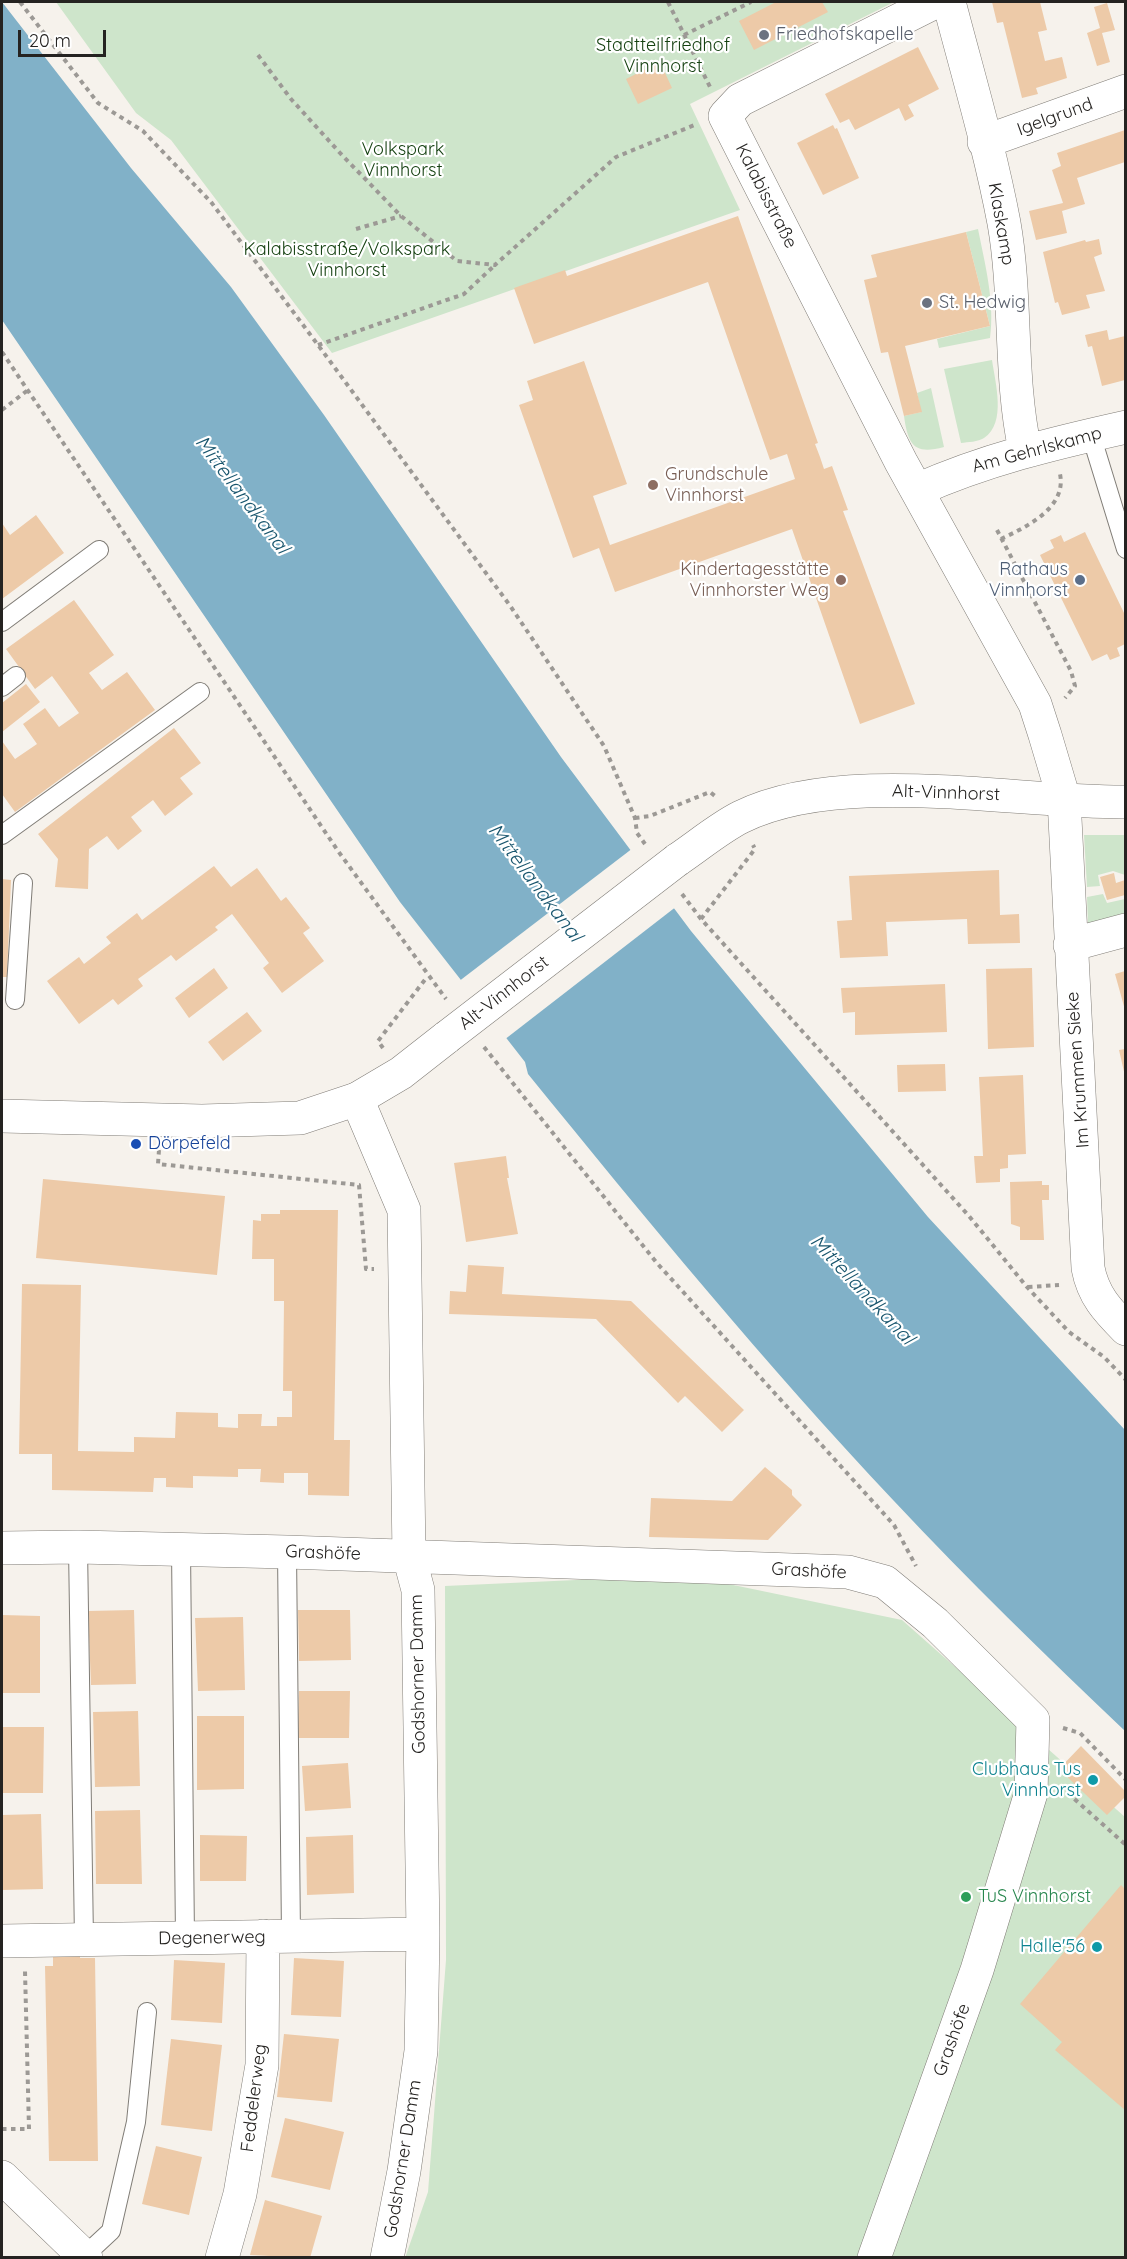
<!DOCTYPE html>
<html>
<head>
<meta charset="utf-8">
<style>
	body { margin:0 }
	#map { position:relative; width:1127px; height:2259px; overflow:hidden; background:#f6f2ec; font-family:Quicksand,sans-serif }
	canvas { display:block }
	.frame { position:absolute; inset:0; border:3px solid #252321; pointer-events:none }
	.scale { position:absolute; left:18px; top:30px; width:88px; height:27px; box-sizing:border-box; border:3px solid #252321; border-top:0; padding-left:8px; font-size:18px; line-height:21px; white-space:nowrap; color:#252321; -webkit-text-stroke:4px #fff; paint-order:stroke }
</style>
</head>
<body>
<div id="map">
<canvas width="1127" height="2259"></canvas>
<div class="frame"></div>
<div class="scale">20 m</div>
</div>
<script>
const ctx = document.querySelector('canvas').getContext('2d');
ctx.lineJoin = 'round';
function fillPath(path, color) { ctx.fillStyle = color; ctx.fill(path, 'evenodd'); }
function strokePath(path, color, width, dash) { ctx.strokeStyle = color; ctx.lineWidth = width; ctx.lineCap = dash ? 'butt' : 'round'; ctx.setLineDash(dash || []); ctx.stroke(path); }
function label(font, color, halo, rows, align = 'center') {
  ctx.font = font + ' Quicksand,sans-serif'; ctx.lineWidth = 4.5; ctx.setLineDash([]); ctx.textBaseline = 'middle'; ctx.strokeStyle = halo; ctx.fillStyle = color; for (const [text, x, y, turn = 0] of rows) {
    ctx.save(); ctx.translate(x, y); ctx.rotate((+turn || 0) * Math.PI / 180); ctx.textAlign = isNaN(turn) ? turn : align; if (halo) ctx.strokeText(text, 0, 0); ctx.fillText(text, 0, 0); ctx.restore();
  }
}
const green = new Path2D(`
	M56 2H894L690 104 740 210 332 353 171 140 136 113Z
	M978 229C985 264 995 302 990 338L939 348 937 339 990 326 966 232Z
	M992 360C995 382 1007 423 984 438 978 442 968 442 961 443L944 369Z
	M931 388 944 447C914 455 908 445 904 416L921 412 917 393Z
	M1084 835H1125V875L1113 871 1098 875 1100 886 1087 887Z
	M1103 894 1107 903 1125 899V915L1088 924 1087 897Z
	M685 1575 902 1620 1125 1817V2257L405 2258 428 2192 446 1960 445 1586Z`);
const water = new Path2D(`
	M2 2 131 168 231 287 324 415 561 757 691 931 928 1217 1125 1430V1731C1046 1656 968 1580 894 1501 765 1364 646 1219 528 1074L525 1062 400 902 2 320Z`);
const pier = new Path2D(`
	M633 848 677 906 504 1040 458 982Z`);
const building = new Path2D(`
	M776 2H822L828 12 754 50 739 21Z
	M992 2H1040L1047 30 1038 32 1045 61 1062 57 1067 78 1036 88 1038 94 1022 98 1003 22 997 23Z
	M1107 3 1115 30 1102 33 1110 62 1097 66 1087 33 1100 28 1094 7Z
	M918 47 939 89 908 105 914 116 905 121 899 108 855 130 849 119 840 123 825 94Z
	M660 62 672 88 638 104 626 79Z
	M833 125 835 129 837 128 859 178 823 195 797 143Z
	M1125 130V162L1077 178 1085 204 1062 211 1067 233 1036 240 1029 211 1063 203 1052 170 1061 166 1057 153Z
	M738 216 818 443 815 444 820 457 824 469 832 466 848 510 843 511 915 704 860 724 792 529 615 592 599 548 573 558 519 405 533 400 527 381 584 361 627 484 593 496 610 545 795 479 787 454 770 460 708 282 534 344 514 288 565 270 567 276Z
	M966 232 990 326 905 346 922 412 904 416 888 352 881 353 864 280 877 277 871 255Z
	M1099 239 1102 254 1094 257 1105 291 1086 295 1090 308 1062 315 1058 302 1055 303 1043 252 1085 240 1086 242Z
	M1107 330 1109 340 1125 336V380L1102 386 1092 346 1088 347 1085 335Z
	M36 515 64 553 2 599V523L10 535Z
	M1085 532 1125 615V644L1117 648 1120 656 1110 660 1107 654 1092 661 1040 555 1054 548 1050 540 1055 538 1061 535 1064 542Z
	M74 600 114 655 89 673 102 690 127 672 155 710 15 812 2 794V741L15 759 37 744 23 724 45 708 59 727 79 713 52 676 35 689 6 649Z
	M26 684 40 702 2 732V703Z
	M174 728 201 763 180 778 193 794 165 816 153 800 131 817 142 831 118 850 107 836 89 849 88 889 55 887 58 859 38 834Z
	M214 866 231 887 257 868 281 901 286 897 310 928 303 933 324 961 282 993 263 968 269 963 232 914 215 927 218 930 176 961 171 955 138 979 143 986 118 1005 113 999 79 1024 47 981 79 957 84 964 111 943 106 937 137 913 142 920Z
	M999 870 1000 915 1019 914 1020 943 968 944 967 919 886 922 888 956 840 958 837 921 852 920 849 876Z
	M1114 873 1116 883 1125 880V895L1107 900 1100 877Z
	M2 879 11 880 7 977H2Z
	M214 968 228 988 189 1018 175 998Z
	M1032 968 1034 1047 988 1049 986 969Z
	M1125 971V1010L1115 974Z
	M945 984 947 1032 855 1035V1012L843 1013 841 988Z
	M247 1012 262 1031 223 1061 208 1042Z
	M1125 1049V1076L1119 1050Z
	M945 1064 946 1091 898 1092 897 1065Z
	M1023 1075 1026 1154 1008 1155V1168L1000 1169V1182L976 1183 974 1156H983L979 1077Z
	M506 1156 509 1178H507L518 1234 466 1242 454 1163Z
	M43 1179 225 1196 217 1275 36 1258Z
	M1042 1181V1185H1049V1200H1042L1044 1240H1020V1227L1011 1224 1010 1182Z
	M280 1210H338L334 1440H350L349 1496 308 1495V1473H284V1483L260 1482 261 1469H238V1477L193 1476V1488L166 1487V1478H154L153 1492 52 1490V1454H19L22 1284 81 1285 78 1451 134 1452V1437L175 1438 176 1412 218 1413V1427L238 1428V1414H262L261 1426H277V1417H292V1391H283L284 1301H274V1259H252L253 1220 261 1221V1214H280Z
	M468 1265 504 1267 502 1294 631 1301 744 1410 722 1432 685 1396 678 1403 596 1319 449 1314 450 1291 466 1292Z
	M765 1467 792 1490V1495L802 1505 768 1540 649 1537 651 1498 732 1501Z
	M134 1610 136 1684 91 1685 88 1611Z
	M298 1610H350L351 1660 299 1661Z
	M2 1615 40 1616V1693H2Z
	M243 1617 245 1690 198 1691 195 1618Z
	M299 1691H350L349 1738H298Z
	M138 1711 140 1786 95 1787 93 1712Z
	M197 1716H244V1789L197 1790Z
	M2 1727H44L43 1793H2Z
	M1081 1746 1125 1791V1797L1107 1815 1059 1769Z
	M348 1763 351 1808 305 1811 302 1766Z
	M140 1810 142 1884H96L95 1811Z
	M41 1814 43 1889 2 1890V1815Z
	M200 1835 247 1836 246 1881H200Z
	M353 1835 354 1893 307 1895 306 1837Z
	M1121 1885 1125 1889V2110L1055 2050 1062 2042 1020 2004Z
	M80 1952V1958H95L98 2161H49L45 1966H53V1953Z
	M294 1958 344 1961 341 2017 291 2015Z
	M174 1960 225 1963 222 2023 171 2020Z
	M284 2034 339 2039 332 2102 277 2097Z
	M171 2039 222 2045 212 2131 161 2125Z
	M285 2118 344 2132 330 2190 271 2177Z
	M156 2146 202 2157 189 2215 142 2204Z
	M265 2200 322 2216 310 2258 250 2255Z`);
const path = new Path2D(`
	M20 2 98 103 143 131 211 202 318 345 511 607 604 746 635 818 637 833 645 844
	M668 2 710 87
	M684 35 751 2
	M258 55 291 99 341 154 401 216 457 261 495 265 616 157 697 124
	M356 229 401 216
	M318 345 464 294 495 265
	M2 352 338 851 446 999
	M2 410 28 390
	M997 530 1071 671 1075 686 1065 698
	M1001 539C1026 527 1067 508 1060 474
	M635 818 650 816 710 792 715 796
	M682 894 701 919 969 1216 1027 1287 1069 1332 1104 1357 1126 1380
	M701 919 755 849 753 845
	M484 1047 656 1262 894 1525 916 1566
	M383 1048 378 1041 427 977
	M159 1150 158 1164 359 1185 366 1269H374
	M1028 1287 1059 1285
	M1063 1728 1080 1733 1126 1780
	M1061 1787 1126 1845
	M2 2129H29L25 1971`);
const lane = new Path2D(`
	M1091 435 1126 549
	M2 622 99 550
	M2 687 16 676
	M2 835 200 692
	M15 1000 23 883
	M78 1547 84 1940
	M181 1549 185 1939
	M287 1552 291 1936
	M84 2256 111 2231 136 2122 147 2012`);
const street = new Path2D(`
	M935 2 740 100 725 116 901 462 1035 704 1045 735 1064 799 1088 1268C1093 1295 1107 1310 1126 1329
	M949 2C968 75 990 149 1004 223 1017 298 1009 375 1025 450
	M984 142 1126 91
	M917 490C984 460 1054 443 1126 427
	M1070 945 1126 930
	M357 1099 404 1210 409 1556 418 1590 423 1934 421 2051 404 2171 387 2258
	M2 1548 78 1547 287 1552 848 1572 885 1582 935 1623 1033 1720 1031 1793 977 1970 874 2258
	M2 1941 423 1934
	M2 2177 86 2258
	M222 2258 240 2194 262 2065 263 1936`);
const secondary = new Path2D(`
	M677 860C698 846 719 828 741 817 842 767 1015 803 1126 802
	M2 1116 202 1121 300 1118 357 1099 401 1073 447 1037`);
const secondaryBridge = new Path2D(`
	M447 1037 677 860`);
const markers = [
	[764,35,6,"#6b7280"],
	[927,303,6,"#6b7280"],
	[653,485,6,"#8d6e63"],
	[841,580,6,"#8d6e63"],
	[1080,580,6,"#5c6f8a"],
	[136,1144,6,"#1a4fb4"],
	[1093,1780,6,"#0f9aa8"],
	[966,1897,6,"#2e9e5b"],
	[1097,1947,6,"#0f9aa8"]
];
const worshipNames = [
	["Friedhofskapelle",776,35],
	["St. Hedwig",939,303]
];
const parkNames = [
	["Stadtteilfriedhof",663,46],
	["Vinnhorst",663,67],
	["Volkspark",403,150],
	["Vinnhorst",403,171],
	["Kalabisstraße/Volkspark",347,250],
	["Vinnhorst",347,271]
];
const streetNames = [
	["Igelgrund",1055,117,-20],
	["Kalabisstraße",766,196,63],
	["Klaskamp",1001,224,80],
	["Am Gehrlskamp",1037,450,-15],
	["Alt-Vinnhorst",946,793,2],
	["Alt-Vinnhorst",504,993,-38],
	["Im Krummen Sieke",1078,1070,-94],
	["Grashöfe",323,1553,2],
	["Grashöfe",809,1571,3],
	["Godshorner Damm",418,1674,-91],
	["Degenerweg",212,1938,-1],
	["Grashöfe",952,2040,-70],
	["Feddelerweg",254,2098,-83],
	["Godshorner Damm",403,2159,-81]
];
const educationNames = [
	["Grundschule",665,475],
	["Vinnhorst",665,496],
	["Kindertagesstätte",829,570,"right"],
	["Vinnhorster Weg",829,591,"right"]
];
const serviceNames = [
	["Rathaus",1068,570],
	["Vinnhorst",1068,591]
];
const transitNames = [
	["Dörpefeld",148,1144]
];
const cultureNames = [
	["Clubhaus Tus",1081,1770],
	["Vinnhorst",1081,1791],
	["Halle'56",1085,1947]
];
const leisureNames = [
	["TuS Vinnhorst",978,1897]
];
const waterNames = [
	["Mittellandkanal",242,495,53],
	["Mittellandkanal",535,883,53],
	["Mittellandkanal",862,1290,47]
];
fillPath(green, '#cee5cb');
fillPath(water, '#81b1c8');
fillPath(pier, '#f6f2ec');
fillPath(building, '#edcaa8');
strokePath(lane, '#807d77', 20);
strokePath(street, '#807d77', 34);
strokePath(secondary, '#807d77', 34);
strokePath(path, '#9c9995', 4, [4.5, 4.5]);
strokePath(lane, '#fff', 18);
strokePath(street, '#fff', 33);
strokePath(secondary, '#fff', 33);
strokePath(secondaryBridge, '#807d77', 34, []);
strokePath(secondaryBridge, '#fff', 33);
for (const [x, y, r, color] of markers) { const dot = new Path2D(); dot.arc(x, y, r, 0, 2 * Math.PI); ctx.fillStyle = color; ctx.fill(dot); strokePath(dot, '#fff', 2); }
label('18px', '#5b616d', '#fff', worshipNames, 'left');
label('18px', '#154111', '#fff', parkNames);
label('18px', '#252321', '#fff', streetNames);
label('18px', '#785e54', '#fff', educationNames, 'left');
label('18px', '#4e5e75', '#fff', serviceNames, 'right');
label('18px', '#164399', '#fff', transitNames, 'left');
label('18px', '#0d838f', '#fff', cultureNames, 'right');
label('18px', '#27864d', '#fff', leisureNames, 'left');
label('italic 20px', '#19566e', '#fff', waterNames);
</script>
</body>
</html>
